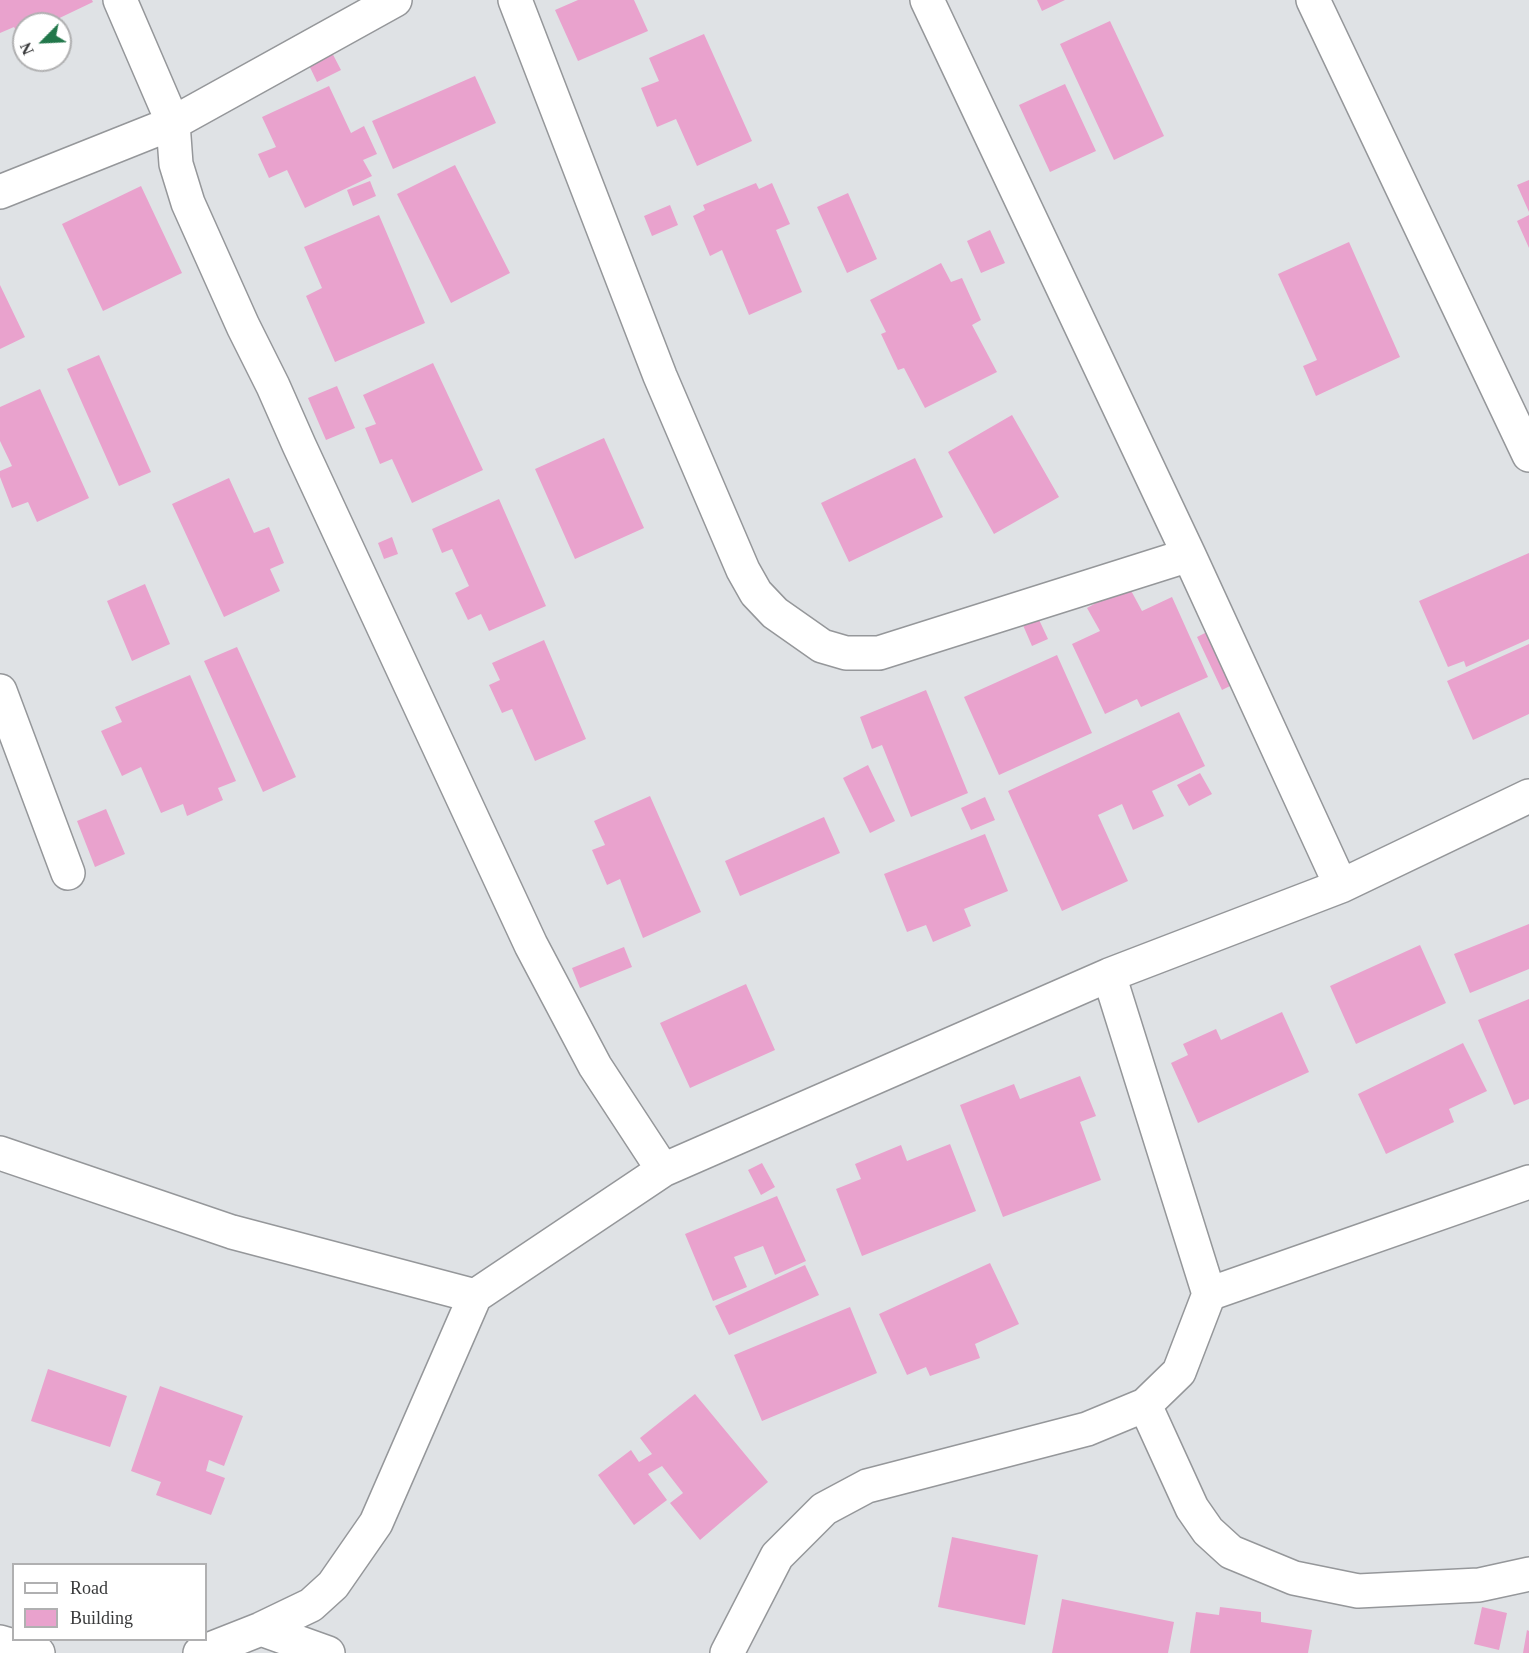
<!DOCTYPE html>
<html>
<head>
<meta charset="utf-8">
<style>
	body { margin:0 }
	#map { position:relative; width:1529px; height:1653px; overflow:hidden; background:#dfe2e5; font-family:"Times New Roman",serif }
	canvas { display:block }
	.legend { position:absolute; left:12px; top:1563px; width:195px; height:78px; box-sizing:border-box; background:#fff; border:2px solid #b0b0b1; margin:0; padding:8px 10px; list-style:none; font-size:18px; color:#393a3b }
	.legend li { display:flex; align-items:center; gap:12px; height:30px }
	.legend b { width:30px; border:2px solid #b0b0b1 }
	.north { position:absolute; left:12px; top:12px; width:60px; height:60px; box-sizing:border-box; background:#fff; border:2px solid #b0b0b1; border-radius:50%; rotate:246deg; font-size:16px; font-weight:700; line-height:24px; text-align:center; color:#393a3b }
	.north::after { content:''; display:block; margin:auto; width:21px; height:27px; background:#21774a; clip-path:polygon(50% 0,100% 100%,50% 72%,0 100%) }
</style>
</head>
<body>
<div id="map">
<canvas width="1529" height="1653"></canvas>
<ul class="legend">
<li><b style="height:8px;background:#fff"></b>Road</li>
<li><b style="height:16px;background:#e9a2cd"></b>Building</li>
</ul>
<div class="north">N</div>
</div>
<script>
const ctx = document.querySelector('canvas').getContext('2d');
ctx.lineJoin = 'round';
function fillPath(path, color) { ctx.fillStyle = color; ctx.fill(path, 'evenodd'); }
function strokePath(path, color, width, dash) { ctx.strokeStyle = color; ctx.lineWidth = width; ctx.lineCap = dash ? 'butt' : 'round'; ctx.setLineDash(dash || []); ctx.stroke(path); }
const building = new Path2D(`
	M0 0H92L93 2 47 24H24V35L19 37 14 27 0 33Z
	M578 0H634L648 31 578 61 555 10Z
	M1037 0H1065L1042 11Z
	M1110 21 1164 136 1114 160 1060 44Z
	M704 34 752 141 697 166 676 119 657 127 641 88 659 81 649 58Z
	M329 47 341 70 317 82 306 59Z
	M475 76 496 123 393 169 372 121Z
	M1065 84 1096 151 1050 172 1019 105Z
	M329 86 351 133 364 126 377 154 363 160 372 176 305 208 287 170 269 178 258 154 276 147 262 117Z
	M455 165 510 273 451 303 397 194Z
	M1529 180V212L1517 185Z
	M370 181 376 196 353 206 347 190Z
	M756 183 759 189 772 183 790 224 776 230 802 292 749 315 722 250 710 256 693 216 705 210 703 205Z
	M141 186 182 273 103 311 62 224Z
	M848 193 877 259 847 273 817 207Z
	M670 205 678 225 652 236 644 216Z
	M379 215 425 323 335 362 306 296 322 288 304 247Z
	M1529 215V248L1517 221Z
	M990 230 1005 263 981 273 967 241Z
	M1349 242 1400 357 1316 396 1303 366 1317 360 1278 274Z
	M941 263 951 282 962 278 981 320 972 325 997 372 925 408 904 368 898 370 881 334 886 332 870 300Z
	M0 285 25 337 0 349Z
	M99 355 151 472 119 486 67 369Z
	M433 363 483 470 412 503 392 459 380 464 365 428 376 424 363 395Z
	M337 386 355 428 326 440 308 398Z
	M40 389 89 498 37 522 28 502 12 508 0 477V471L12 466 0 441V407Z
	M1012 415 1059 497 994 534 948 452Z
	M604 438 644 528 575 559 535 469Z
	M915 458 943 517 849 562 821 503Z
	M229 478 254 533 269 527 284 563 270 569 280 591 224 617 172 504Z
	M499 499 546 606 489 631 481 614 468 620 455 593 469 586 452 549 442 553 432 529Z
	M392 537 398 554 384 559 378 543Z
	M1529 553V639L1466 667 1464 661 1448 667 1419 601Z
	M145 584 170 644 132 661 107 601Z
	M1128 585 1142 611 1172 597 1208 677 1141 707 1137 699 1105 714 1072 644 1100 631 1087 608Z
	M1034 609 1048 639 1032 646 1019 616Z
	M1217 627 1242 680 1222 690 1197 637Z
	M544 640 586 739 535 761 512 709 502 713 489 685 500 680 492 663Z
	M1529 644V714L1473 740 1447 681Z
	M237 647 296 777 263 792 204 661Z
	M1057 655 1092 733 999 775 964 697Z
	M190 675 236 781 218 788 223 800 187 816 183 804 161 813 141 767 122 776 101 731 122 722 115 707Z
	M926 690 968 793 911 817 882 745 872 749 860 717Z
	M1179 712 1205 766 1152 791 1164 816 1133 830 1122 804 1098 815 1128 881 1062 911 1008 791Z
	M868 765 895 821 870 833 843 778Z
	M1200 773 1212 794 1189 806 1177 785Z
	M650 796 701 912 643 938 620 879 607 885 592 850 605 845 594 821Z
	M985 797 995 820 971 830 961 808Z
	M106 809 125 854 95 867 77 821Z
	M824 817 840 853 740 896 725 861Z
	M985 834 1008 891 964 909 971 926 933 942 926 925 907 932 884 874Z
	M1529 924V969L1470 993 1454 954Z
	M1420 945 1446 1003 1356 1044 1330 986Z
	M624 947 632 967 580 988 572 968Z
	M746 984 775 1050 690 1088 660 1023Z
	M1529 999V1099L1514 1105 1478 1020Z
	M1282 1012 1309 1072 1198 1123 1171 1063 1188 1055 1183 1044 1216 1029 1221 1040Z
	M1463 1043 1487 1091 1449 1109 1454 1122 1386 1154 1358 1094Z
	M1080 1076 1096 1116 1080 1122 1101 1180 1003 1217 960 1105 1014 1084 1020 1099Z
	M950 1144 976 1211 862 1256 836 1189 861 1179 855 1164 901 1145 907 1161Z
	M762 1163 775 1187 761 1195 748 1170Z
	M777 1196 806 1261 775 1275 763 1246 734 1257 747 1287 713 1301 685 1234Z
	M990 1263 1019 1324 975 1344 980 1358 930 1376 926 1367 907 1375 879 1314Z
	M805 1265 819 1295 729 1335 715 1306Z
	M850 1307 877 1373 762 1421 734 1355Z
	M48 1369 127 1396 110 1447 31 1421Z
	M160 1386 243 1416 224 1466 209 1460 206 1471 225 1478 211 1515 156 1495 161 1482 131 1471Z
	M695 1394 768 1482 700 1540 670 1503 683 1493 662 1466 648 1474 667 1500 634 1525 598 1475 631 1450 639 1462 652 1454 640 1438Z
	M952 1537 1038 1555 1025 1625 938 1607Z
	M1062 1599 1174 1622 1168 1653H1052Z
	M1220 1607 1261 1612V1622L1312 1630 1308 1653H1190L1196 1612 1219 1615Z
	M1482 1607 1507 1613 1499 1650 1474 1644Z
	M1527 1630 1529 1631V1653H1523Z`);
const minor = new Path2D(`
	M120 0 173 123 176 164 188 203 243 326 273 386 299 445 531 945 595 1066 663 1170
	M515 0 660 376 743 570 756 593 775 613 822 646 846 653H879L1189 555
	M927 0 1189 555 1341 886
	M1313 0 1529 455
	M0 192 173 123 395 0
	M0 691 68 873
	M0 1153 232 1232 475 1296
	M1209 1294 1529 1182
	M1145 1405 1192 1508 1208 1531 1231 1552 1294 1578 1358 1591 1479 1585 1529 1574
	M261 1629 328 1653
	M0 1642 38 1653
	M200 1653 261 1629 311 1605 333 1585 376 1523 475 1296 663 1170 1109 975 1341 886 1529 796
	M727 1653 777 1556 824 1509 867 1486 1087 1429 1145 1405 1179 1372 1209 1294 1109 975`);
fillPath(building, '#e9a2cd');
strokePath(minor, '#95979a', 36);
strokePath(minor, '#fff', 33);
</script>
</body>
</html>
